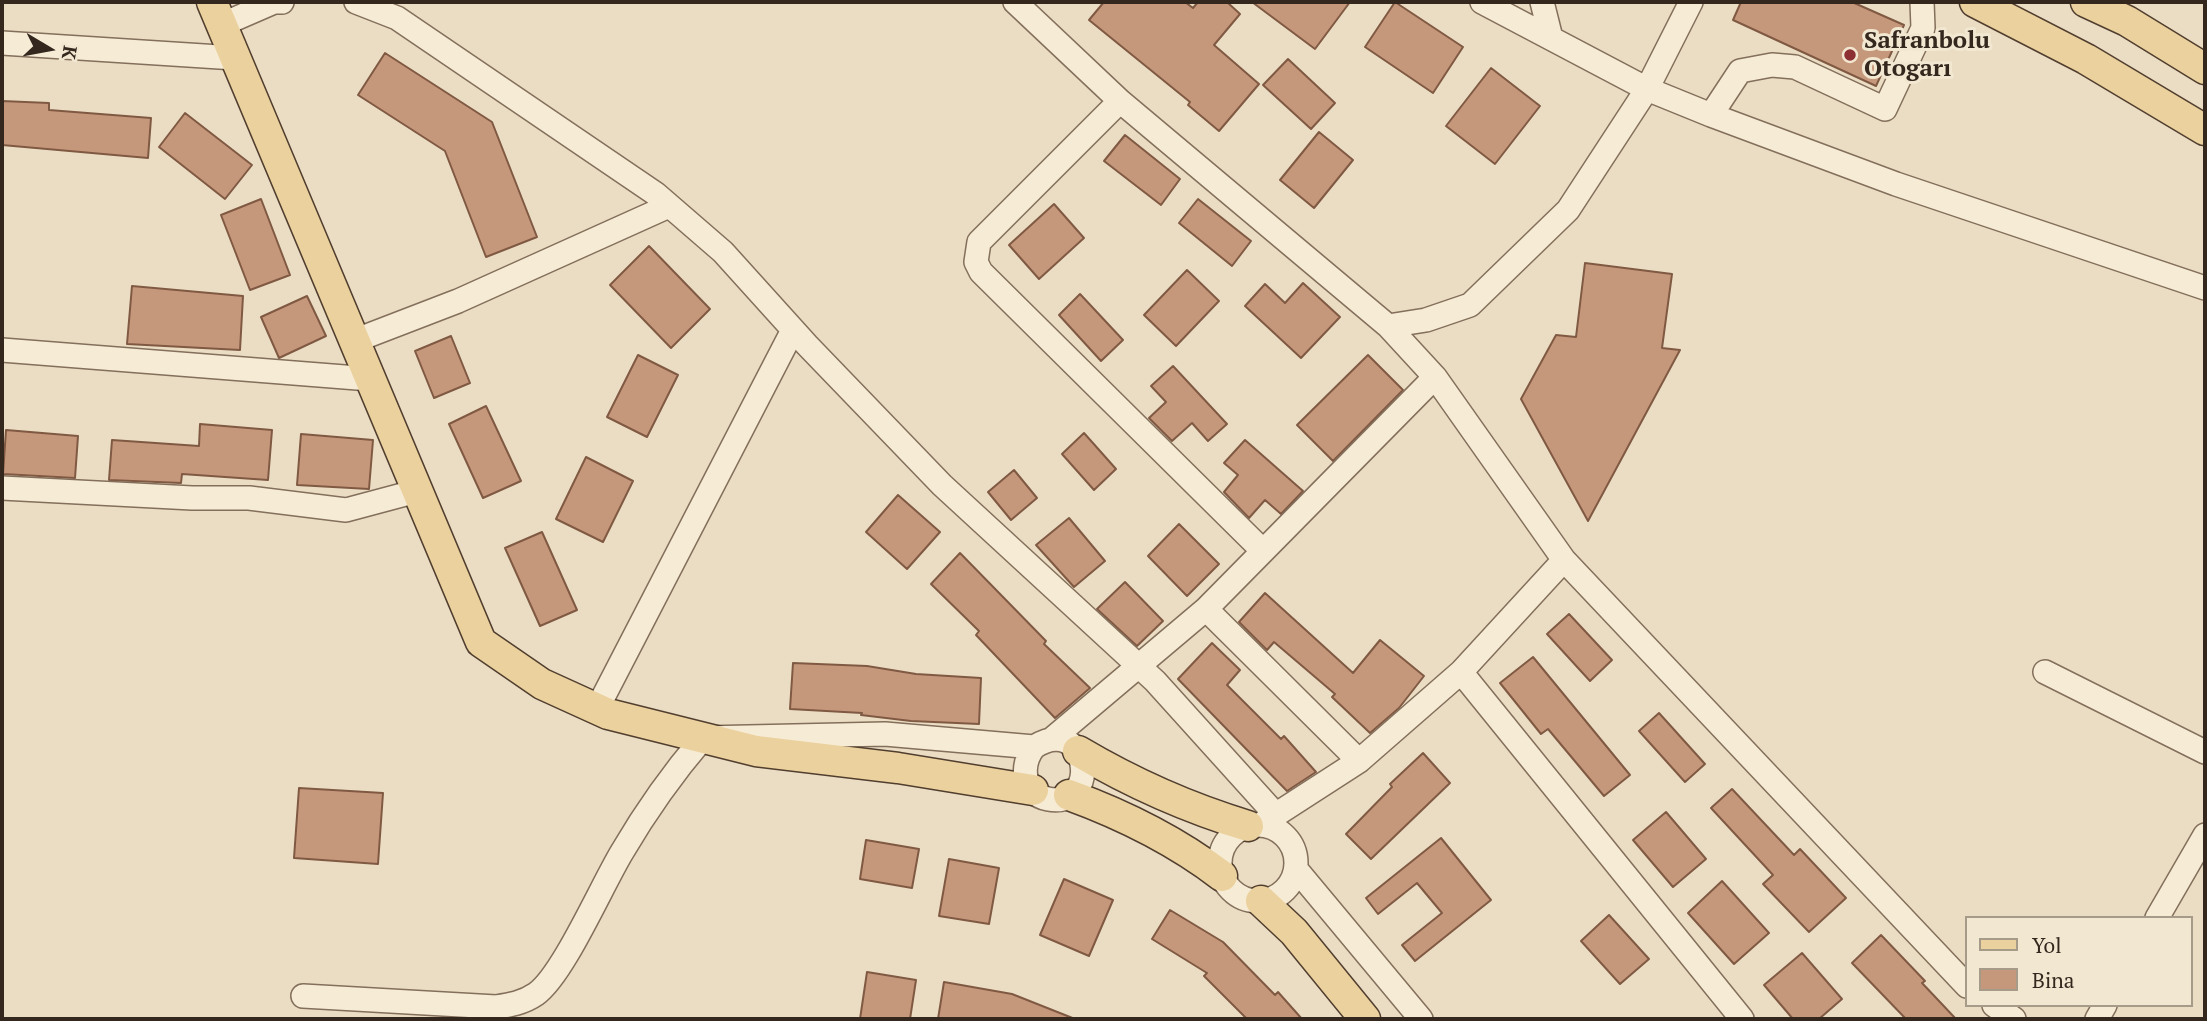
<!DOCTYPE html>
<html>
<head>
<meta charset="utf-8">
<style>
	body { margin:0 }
	#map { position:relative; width:2207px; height:1021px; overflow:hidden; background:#eaddc3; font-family:"PT Serif",serif }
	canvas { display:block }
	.frame { position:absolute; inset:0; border:4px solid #34281e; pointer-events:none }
	.legend { position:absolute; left:1965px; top:916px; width:228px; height:91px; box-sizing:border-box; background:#f2e8d1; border:2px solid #a69b89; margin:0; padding:9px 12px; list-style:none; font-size:21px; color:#34281e }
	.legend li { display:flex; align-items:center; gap:14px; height:35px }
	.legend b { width:35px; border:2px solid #a69b89 }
	.north { position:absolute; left:14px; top:14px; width:70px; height:70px; -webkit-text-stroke:5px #f2e8d1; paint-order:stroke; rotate:100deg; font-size:19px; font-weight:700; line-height:28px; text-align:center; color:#34281e }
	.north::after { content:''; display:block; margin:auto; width:24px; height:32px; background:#34281e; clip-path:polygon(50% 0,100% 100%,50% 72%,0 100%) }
</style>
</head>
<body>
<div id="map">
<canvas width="2207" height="1021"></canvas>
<div class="frame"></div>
<ul class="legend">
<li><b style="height:9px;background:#ebd19d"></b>Yol</li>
<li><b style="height:19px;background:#c6987b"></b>Bina</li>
</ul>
<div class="north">K</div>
</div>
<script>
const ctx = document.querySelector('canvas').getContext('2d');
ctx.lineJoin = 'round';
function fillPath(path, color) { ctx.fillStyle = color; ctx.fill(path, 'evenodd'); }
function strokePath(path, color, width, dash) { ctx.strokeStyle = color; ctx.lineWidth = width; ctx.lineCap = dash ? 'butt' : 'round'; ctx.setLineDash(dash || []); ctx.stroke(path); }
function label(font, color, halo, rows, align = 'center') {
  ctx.font = font + ' "PT Serif",serif'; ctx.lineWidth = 6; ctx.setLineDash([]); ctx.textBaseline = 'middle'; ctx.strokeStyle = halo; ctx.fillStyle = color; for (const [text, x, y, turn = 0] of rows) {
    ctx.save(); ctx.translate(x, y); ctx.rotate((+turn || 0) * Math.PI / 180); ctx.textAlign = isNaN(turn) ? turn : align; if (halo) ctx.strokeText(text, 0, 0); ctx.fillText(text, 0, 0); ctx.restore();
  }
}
const building = new Path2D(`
	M1104 2H1185L1193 8 1198 2H1227L1240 14 1214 45 1259 84 1219 131 1188 105 1190 102 1089 20Z
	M1252 2H1350L1315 49Z
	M1395 2 1463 47 1433 93 1365 47Z
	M1741 2H1852L1904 25 1876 86 1733 20Z
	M385 53 492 122 537 237 486 257 445 151 358 95Z
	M1288 59 1335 103 1311 129 1263 85Z
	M1491 68 1540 106 1495 164 1446 126Z
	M2 101 49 103V110L151 118 148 158 2 145Z
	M185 113 252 165 225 199 159 147Z
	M1319 132 1353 160 1314 208 1280 180Z
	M1125 135 1180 179 1161 205 1104 161Z
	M261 199 290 275 250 290 221 215Z
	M1198 199 1251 241 1232 266 1179 223Z
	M1054 204 1084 238 1039 279 1009 245Z
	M649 246 710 309 671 348 610 285Z
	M1585 263 1672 274 1662 348 1680 350 1588 521 1521 399 1556 335 1576 337Z
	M1187 270 1219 301 1176 346 1144 315Z
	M1303 283 1340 317 1301 358 1245 306 1265 284 1285 303Z
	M132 286 243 296 240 350 127 344Z
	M1080 294 1123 340 1101 361 1059 315Z
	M307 296 326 336 279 358 261 317Z
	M451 336 470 383 434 398 415 351Z
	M638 355 678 375 647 437 607 417Z
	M1368 355 1403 390 1333 461 1297 425Z
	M1173 366 1227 424 1208 441 1192 423 1172 441 1149 418 1166 402 1151 386Z
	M486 406 521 481 483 498 449 424Z
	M200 424 272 430 268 480 182 474 181 483 109 480 112 440 199 446Z
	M6 430 78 436 75 478 3 474Z
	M1084 433 1116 469 1094 490 1062 454Z
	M301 434 373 440 369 489 297 485Z
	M1245 440 1303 491 1281 514 1265 500 1249 518 1224 492 1238 475 1224 463Z
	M586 457 633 481 603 542 556 519Z
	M1014 470 1037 498 1011 520 988 492Z
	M898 495 940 532 907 569 866 532Z
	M1069 518 1105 561 1074 587 1036 545Z
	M1179 524 1219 564 1187 596 1148 556Z
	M542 532 577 610 540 626 505 548Z
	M960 553 1046 641 1044 644 1090 688 1055 718 976 635 979 631 931 584Z
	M1125 582 1163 621 1137 646 1097 609Z
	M1265 593 1353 673 1380 640 1424 676 1399 708 1370 733 1332 697 1335 694 1274 642 1267 650 1239 622Z
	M1569 614 1612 660 1590 681 1547 634Z
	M1212 643 1240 670 1227 685 1281 739 1284 736 1316 772 1287 791 1178 679Z
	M1533 657 1630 775 1604 796 1548 729 1541 734 1500 683Z
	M793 663 867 666 916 674 981 678 979 724 911 721 861 715 862 713 790 709Z
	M1659 713 1705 764 1685 782 1639 731Z
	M1423 753 1450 783 1371 859 1346 834 1392 787 1390 784Z
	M299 788 383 793 378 864 294 858Z
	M1732 789 1794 855 1800 849 1846 898 1809 932 1763 884 1773 875 1711 808Z
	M1666 812 1706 859 1673 887 1633 840Z
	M1441 838 1491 900 1415 961 1402 945 1442 913 1417 883 1378 914 1366 898Z
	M866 840 919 849 912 888 860 879Z
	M949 859 999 868 989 924 939 916Z
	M1064 879 1113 900 1089 956 1040 935Z
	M1722 881 1769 933 1734 964 1688 913Z
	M1170 910 1223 942 1275 995 1278 992 1302 1019H1247L1204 976 1207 973 1152 939Z
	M1609 915 1649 959 1620 984 1581 941Z
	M1881 935 1925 981 1922 983 1956 1019H1906L1852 963Z
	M1802 953 1842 999 1819 1019H1793L1764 985Z
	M867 972 916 980 910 1019H860Z
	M944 982 1012 994 1075 1019H938Z`);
const minor = new Path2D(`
	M356 2 397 18 656 194 723 252 807 345 942 485 1155 681 1276 815
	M1015 2 1120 101
	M1482 2 1647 89 1711 115 1896 184 2205 288
	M1542 2 1551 38
	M221 25 274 2H282
	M2 43 235 58
	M1711 115 1740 71 1772 65 1795 67 1885 109 1923 28 1922 2
	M1388 326 1435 377 1564 560 1967 986
	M354 341 458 301 669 206
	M2 350 370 379
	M2 488 192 498H249L346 510 417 491
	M1263 551 981 272 976 262 979 242 1120 101 1388 326 1426 320 1470 305 1568 210 1647 89 1691 2
	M1206 609 1359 761
	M1461 672 1742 1019
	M2045 672 2205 752
	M597 709 793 330
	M1052 739 1206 609 1435 377
	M1263 823 1359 761 1461 672 1564 560
	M1220 863a38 38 0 1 1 76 0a38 38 0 1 1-76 0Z
	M1296 869 1421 1019
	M2157 918 2205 835
	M303 996 496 1007C510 1005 523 1003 536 994 563 975 602 885 622 852 646 811 673 773 703 738L885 734 1034 747C1089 712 1102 809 1048 799 1022 794 1020 765 1034 747
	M1994 1005 2014 1019
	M2097 1019 2105 1005`);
const major = new Path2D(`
	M212 2 481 642 542 684 608 714 756 751 898 768 1033 790
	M1975 2 2086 59 2205 130
	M2086 2 2127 21 2205 69
	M1078 751C1132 783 1188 808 1248 826
	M1069 795C1124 815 1176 841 1222 876
	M1261 901 1294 932 1365 1019`);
const markers = [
	[1850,55,7,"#8d3033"]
];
const poiNames = [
	["Safranbolu",1864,41],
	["Otogarı",1864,69]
];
fillPath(building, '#c6987b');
strokePath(building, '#805943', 2);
strokePath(minor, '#836f5b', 26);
strokePath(major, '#513e2f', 33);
strokePath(minor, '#f6ebd5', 23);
strokePath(major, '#ebd19d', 30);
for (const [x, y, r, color] of markers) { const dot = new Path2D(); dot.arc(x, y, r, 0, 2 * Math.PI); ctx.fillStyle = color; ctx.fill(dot); strokePath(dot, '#f2e8d1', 2.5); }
label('bold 24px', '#34281e', '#f2e8d1', poiNames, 'left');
</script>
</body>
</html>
